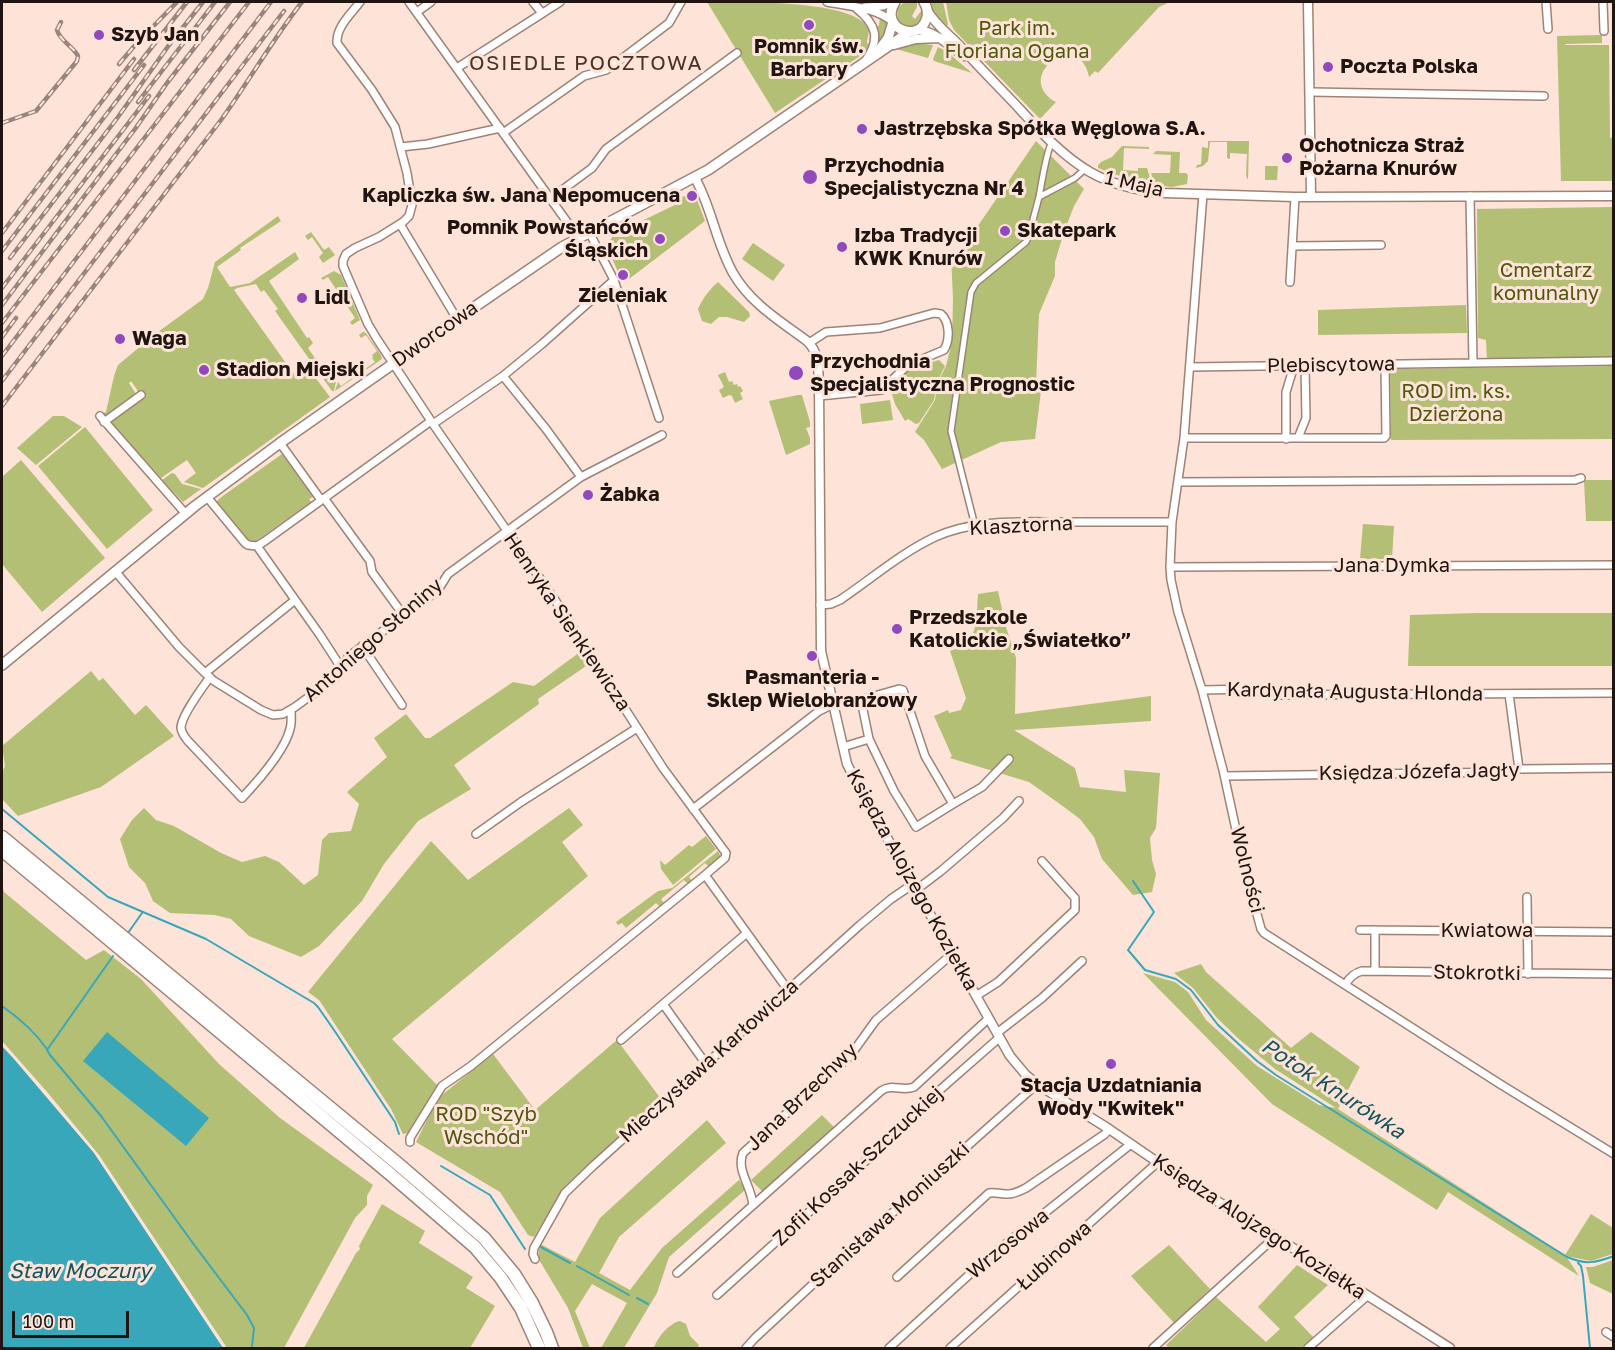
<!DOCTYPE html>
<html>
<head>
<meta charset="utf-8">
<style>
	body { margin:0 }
	#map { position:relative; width:1615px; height:1350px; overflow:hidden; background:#fde3d8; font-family:"Golos Text",sans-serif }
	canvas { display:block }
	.frame { position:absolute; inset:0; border:3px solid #201510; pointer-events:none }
	.scale { position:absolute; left:12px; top:1311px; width:117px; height:27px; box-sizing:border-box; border:3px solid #201510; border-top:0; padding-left:8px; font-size:18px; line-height:21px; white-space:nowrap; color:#201510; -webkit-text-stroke:4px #fde3d8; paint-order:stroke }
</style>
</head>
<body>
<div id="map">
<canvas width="1615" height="1350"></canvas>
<div class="frame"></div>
<div class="scale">100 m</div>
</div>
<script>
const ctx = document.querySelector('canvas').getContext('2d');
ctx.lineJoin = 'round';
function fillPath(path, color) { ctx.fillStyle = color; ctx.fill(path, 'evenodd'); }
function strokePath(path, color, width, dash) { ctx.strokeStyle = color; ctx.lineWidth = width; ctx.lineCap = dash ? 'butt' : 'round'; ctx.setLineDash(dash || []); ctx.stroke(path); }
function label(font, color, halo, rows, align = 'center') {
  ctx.font = font + ' "Golos Text",sans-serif'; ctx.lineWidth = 6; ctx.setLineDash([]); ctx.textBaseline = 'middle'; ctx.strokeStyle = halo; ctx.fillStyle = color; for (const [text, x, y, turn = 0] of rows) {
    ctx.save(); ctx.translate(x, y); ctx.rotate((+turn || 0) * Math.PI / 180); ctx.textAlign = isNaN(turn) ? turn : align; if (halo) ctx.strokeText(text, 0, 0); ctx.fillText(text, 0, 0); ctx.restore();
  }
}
const green = new Path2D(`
	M707 2C744 2 837 0 863 22 865 24 868 27 869 30 869 33 867 40 867 43L869 45 863 54 775 113Z
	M904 2H915L917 3V7L912 16 915 19 922 10C922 21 916 28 904 26L898 19 897 9Z
	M931 2H943L948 24 945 28 935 16Z
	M946 2H1170L1159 7 1098 73 1095 71 1089 77C1080 27 1011 76 1056 102L1040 119 954 30 949 20Z
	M880 17C894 24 886 35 879 45L877 44 878 34 876 28 879 25Z
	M1602 35V43L1566 44 1565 45H1609L1610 138 1613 137 1612 73H1614L1613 181H1561L1557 36Z
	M914 43 933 45 928 58 896 49Z
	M938 47 946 51 972 73 934 61 933 59Z
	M1036 141 1084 189 1074 206 1064 232 1055 262V276L1039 314 1036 383H1042L1035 439 1001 442 942 469 924 440 915 432 935 400 938 382 946 366 952 342 953 299 951 254 960 252Z
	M1208 141H1249L1248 180 1246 176 1247 154 1230 153V159L1227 158V142H1210L1208 161 1203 166 1196 168 1197 165 1201 164 1202 147 1208 148Z
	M1122 146 1149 147V149L1124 148 1123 170 1138 171V168H1147L1152 185 1125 178 1098 168V165L1101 162 1112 157Z
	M1156 151 1180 152 1179 173H1186L1188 175 1187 184 1172 187 1155 185 1151 173H1170L1171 155 1153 154Z
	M1265 166H1278L1277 180H1265Z
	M688 195 690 200 696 197 705 221 629 279 625 270 618 272 605 242H609L613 236C620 237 626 239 630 232L629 227 677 204 679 198Z
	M1613 207V358L1487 360 1486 340 1478 338 1477 209Z
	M278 216 281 221 240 248 241 250 217 267 230 287 250 283 295 252 299 259 269 281 307 338 309 337 313 343 308 348 332 383 336 381 334 391H332L275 311 278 309 264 290 261 292 256 284 237 288 234 290 298 380 311 372 330 397 203 488 184 482 196 473 187 460 161 478 111 423V421L142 397 131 381 129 383 136 394 105 417 103 413 106 412 114 376 118 365 154 335 203 299 208 288 215 262Z
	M311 232 324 250 329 247 335 255 323 263 319 257 323 253 312 237 308 240 305 236Z
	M753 243 785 265 773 281 742 259Z
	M334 271 341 275 360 320 352 325 350 322 355 318 328 277 323 280 321 278Z
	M718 282 749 312 750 316 744 322 727 317H719L711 324 702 321 698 309C703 298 709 290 718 282Z
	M1466 305 1467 333 1318 335V310Z
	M363 332 366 333 381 355 382 359 335 391 338 382 341 386 375 362 372 358 373 357 372 355 377 351 366 335 361 338 359 335Z
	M939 360 945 366 937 382 934 400 919 423 916 424 908 419 905 421 895 404 892 394 895 393 894 383 909 369Z
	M1613 366V439L1391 440 1390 369Z
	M725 372 729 382 732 381 734 385 737 384 738 387 740 386 743 391 740 393 743 399 735 403 732 396 729 395 723 398 719 390 724 387 718 375Z
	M798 395H802L810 422V427L806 428 810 438V444L786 455 769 401Z
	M890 400 893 420 862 424 860 404Z
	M53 416H64L82 427 36 465 17 448Z
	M85 427 153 510 107 549 38 466Z
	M282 454 313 497 309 499 311 502 256 541H252L246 539 216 502 220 498Z
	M21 460 105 558 42 612 2 564V477Z
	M172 473 175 474 182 484 201 489 183 502 162 480Z
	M1584 480H1613V521H1586Z
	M1363 524 1394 526 1392 559H1360Z
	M998 591 1006 627 1016 658 1015 714 1151 696V721L1014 730 1075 768 1080 787 1126 792 1124 770 1160 773 1156 828 1150 838 1152 860 1156 874 1152 892 1133 895 1102 859 1094 837 1080 819 1064 807 1029 782 950 758 952 756 934 716 948 710 949 713 961 710 966 698 950 651C980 642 976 620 978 594Z
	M1478 613H1613V666H1408L1410 615Z
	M580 652 589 664 538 699 539 704 454 765 471 789 418 821 384 864 362 901 319 946 301 957 249 936 231 919 215 915 170 913 153 901 145 883 129 867 120 839 132 820 144 808 156 820 174 826 221 853 242 862 265 856 279 862 304 885 318 875 322 840 329 833 351 831 359 804 347 792 387 757 374 738 406 714 425 738H430L513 682 534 686Z
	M91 671 99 681 103 678 135 715 146 705 174 736 101 787 18 816 2 799V773L5 766 2 746Z
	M569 808 583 825 562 842 588 876 392 1039 438 1086 409 1133 403 1134 391 1109 319 1000 308 992 431 841 468 880Z
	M706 836 716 849 673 885 661 869 660 860 665 865 689 845 692 847Z
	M718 851 721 857 709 867 705 863 689 877 692 881 688 884 684 880 661 899 664 903 660 907 656 903 626 928 622 923 618 925 616 922 658 891 672 888Z
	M2 886 4 892 86 960 104 950 141 979 219 1064 280 1118 373 1185 367 1196V1205L355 1218 284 1348H227L99 1155 48 1093 2 1041Z
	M1201 964 1206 972 1291 1048 1311 1032 1360 1067 1338 1109 1565 1255 1591 1214 1613 1228V1254L1591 1261 1566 1256 1579 1276 1448 1192 1437 1210 1272 1104 1143 973 1175 982 1188 992 1206 1020 1257 1066 1319 1105 1336 1108 1275 1069 1240 1040 1217 1018 1193 988 1174 973Z
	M617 1040 661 1099 566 1185 534 1237 528 1235 500 1192 416 1142 438 1098 493 1054 535 1110Z
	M822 1115 835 1128 764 1193 751 1180Z
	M707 1120 726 1143 619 1237 599 1273 630 1290 662 1248 739 1180 746 1189 669 1257 657 1293 624 1348H601L627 1303 592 1284 575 1311 590 1348H583L568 1308 538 1258 540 1244 575 1262 600 1218Z
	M382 1204 425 1231 419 1243 473 1277 466 1288 495 1306 470 1348H304L356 1253 360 1249 359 1246Z
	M1169 1245 1210 1289 1174 1323 1131 1276Z
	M1613 1260V1294L1590 1283 1586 1267H1593Z
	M1297 1265 1328 1285 1294 1317 1314 1338 1302 1348H1169L1166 1345 1216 1297 1266 1342 1280 1329 1258 1307Z
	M680 1321 686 1324 690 1336 699 1345 697 1348H654C657 1338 669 1323 680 1321Z`);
const water = new Path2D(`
	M107 1032 209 1118 186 1146 83 1061Z
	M2 1046 14 1059 94 1153 223 1348H2Z`);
const stream = new Path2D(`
	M2 809 108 897 206 939 314 1003 318 1007 334 1030 395 1122 399 1134
	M1133 881 1154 912 1128 950 1145 970 1176 979 1191 990 1218 1025 1257 1061 1276 1075 1567 1257C1586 1265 1595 1263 1614 1256
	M128 933 142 913
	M113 956 47 1050 50 1055 101 1116 195 1246 247 1315 254 1328 252 1346
	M2 1006C19 1018 35 1032 47 1049
	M441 1166 490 1195 525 1249
	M541 1247 570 1263
	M1578 1263 1581 1266 1583 1276 1590 1348
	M577 1266 629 1295
	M637 1298 648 1304`);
const pedestrian = new Path2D(`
	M1039 197C1041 186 1047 149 1052 142
	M975 526 951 431 971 292 976 283 1026 242 1029 235 1039 197 1075 178 1085 169`);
const minor = new Path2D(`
	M360 2C351 14 336 27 337 43L372 90 395 127 407 173 412 205 409 216 403 222 379 237 355 248 346 254 343 261V266L368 324 377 339 433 424 555 600 663 768 726 853 725 858 705 875 471 1066 442 1086 410 1138V1142
	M409 2 570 226 577 239
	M533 2 542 13
	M827 2C848 6 875 7 893 22
	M1546 2 1548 29
	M1603 2 1604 31
	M865 7 883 6 895 2
	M856 8C876 24 881 38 866 60
	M417 12 431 2
	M457 68 560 2
	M1310 92 1544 96
	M503 133 584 76 606 70 611 67 669 23 681 2
	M401 147 428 144 500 128
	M1203 194 1184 438 1172 522 1170 567 1171 580 1178 612 1202 690 1223 770 1243 862 1261 929 1264 933 1500 1084 1614 1154
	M1470 196 1473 363
	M550 199 592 168 606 149 737 53
	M400 224 457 319
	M589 232 614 280 659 418
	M1292 246 1381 245
	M1290 282 1295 197
	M809 343 826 332 880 328 934 313 941 314C950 322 950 340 944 350L908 365 881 390 819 396
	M1190 367 1614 361
	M503 376 546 429 581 477
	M100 416 185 513
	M104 422 141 395
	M433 424 503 376 542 344 614 280
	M1184 438H1384L1386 436 1385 365
	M1298 438 1306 418 1305 366
	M1286 439V392L1294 366
	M280 443 321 500
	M1178 482 1575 480 1581 478
	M207 497 245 543 248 545 257 546 320 635 342 669
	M324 498 370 561 372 572 404 616
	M257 546 265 541 431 421
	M1170 567 1614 565
	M115 571 179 647 205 673 214 681 261 710 273 715 283 714 295 707 336 677 341 672 348 657 438 590 448 574 581 477 662 435
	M820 605 831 604 840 600C871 579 901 553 935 537 974 519 1020 522 1062 522 1098 522 1135 522 1172 522
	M362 646 402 705
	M205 673 295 600
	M210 677C202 688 181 716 181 728 182 734 185 737 188 741L242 798C257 782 285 750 290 729 292 723 291 716 291 710
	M1202 690 1251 689 1274 695 1614 693
	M1509 694 1519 769
	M843 747 869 739 894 791 916 827 953 804 925 756 903 690 899 689 867 698 864 700 862 705 869 739
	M1225 776 1512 772 1519 769 1614 768
	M953 804 982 787 1009 759
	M693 809 819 711 833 704
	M476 834 521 802 637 728
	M705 875 788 990
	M916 890 941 871 1003 818 1019 801
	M1527 897 1528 974
	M1360 930 1614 932
	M1375 971V930
	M1345 985C1349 978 1354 973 1362 971L1614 974
	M976 996 998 982 1075 910V898L1042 861
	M997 1033 1042 998 1082 961
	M621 1040 663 1004
	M706 1064 663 1004 747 933
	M753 1205C751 1185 736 1170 743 1153L850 1056 876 1020 952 954
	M535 1259 533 1254 534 1248 565 1193 593 1166 860 925 891 899 913 884
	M677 1273 881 1091C892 1083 902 1092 914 1087L988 1019
	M897 1277 989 1193C996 1192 999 1194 1006 1194 1013 1195 1020 1191 1026 1188L1105 1134 1109 1129
	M717 1295 869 1158 902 1124 950 1081 999 1038
	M1606 1332 1614 1337
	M746 1348 755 1338 825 1273 1037 1084
	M889 1348 982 1263 1131 1144
	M950 1348 1158 1162
	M1153 1348 1275 1237
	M1308 1348 1367 1296`);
const tertiary = new Path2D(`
	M1308 2 1311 197
	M927 10C935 25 950 35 961 47 979 67 997 85 1015 104 1038 129 1061 155 1090 172 1113 185 1139 191 1165 193L1295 197 1614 196
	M917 30C936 31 949 46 964 56
	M894 45 916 39 940 38
	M695 178C712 208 716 243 733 273 750 303 780 321 807 341 820 353 818 370 819 386L821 651 847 764 864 797 1010 1056 1026 1075 1037 1084 1109 1129 1191 1185 1282 1241 1450 1348`);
const secondary = new Path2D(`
	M895 2C879 27 917 44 926 20 929 13 927 7 924 2
	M880 49 888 38 893 22
	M2 665 195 506 280 443 457 319 562 247 708 170 909 32`);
const motorway = new Path2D(`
	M2 837 398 1164 484 1238 514 1274 532 1303 546 1332 552 1348
	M2 850 389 1173 475 1247 501 1278 521 1308 539 1348`);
const rail = new Path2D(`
	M119 64 136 44 177 2
	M134 70 187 2
	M138 102 215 2
	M2 123 36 111 77 61 78 56C73 46 60 41 57 30L61 22
	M2 233 134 59
	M2 251 144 65
	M10 258 118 117 169 45 203 2
	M2 288 149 96
	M2 305 135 129 167 83 230 2
	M2 323 249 2
	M2 337 16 318
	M2 356 271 2
	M2 381 284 11
	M2 406 221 120C249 81 273 39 302 2`);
const markers = [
	[809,25,6,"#914abd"],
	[99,35,6,"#914abd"],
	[1328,67,6,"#914abd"],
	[862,129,6,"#914abd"],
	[1287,158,6,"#914abd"],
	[810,177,8,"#914abd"],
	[692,196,6,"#914abd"],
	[1005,231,6,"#914abd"],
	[660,239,6,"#914abd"],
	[842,247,6,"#914abd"],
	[623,275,6,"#914abd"],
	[302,298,6,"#914abd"],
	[120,339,6,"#914abd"],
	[204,370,6,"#914abd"],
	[796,373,8,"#914abd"],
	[588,495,6,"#914abd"],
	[897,629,6,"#914abd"],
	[812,656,6,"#914abd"],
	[1111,1064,6,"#914abd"]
];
const parkNames = [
	["Park im.",1017,29],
	["Floriana Ogana",1017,52],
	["Cmentarz",1546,271],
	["komunalny",1546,294],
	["ROD im. ks.",1456,392],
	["Dzierżona",1456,415],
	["ROD \"Szyb",486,1115],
	["Wschód\"",486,1138]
];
const poiNames = [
	["Szyb Jan",111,35],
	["Pomnik św.",809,47,"center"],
	["Barbary",809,70,"center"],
	["Poczta Polska",1340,67],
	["Jastrzębska Spółka Węglowa S.A.",874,129],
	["Ochotnicza Straż",1299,146],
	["Pożarna Knurów",1299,169],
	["Przychodnia",824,166],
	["Specjalistyczna Nr 4",824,189],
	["Kapliczka św. Jana Nepomucena",680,196,"right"],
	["Pomnik Powstańców",648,228,"right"],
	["Śląskich",648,251,"right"],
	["Skatepark",1017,231],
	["Izba Tradycji",854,236],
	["KWK Knurów",854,259],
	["Zieleniak",623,296,"center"],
	["Lidl",314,298],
	["Waga",132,339],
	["Przychodnia",810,362],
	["Specjalistyczna Prognostic",810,385],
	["Stadion Miejski",216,370],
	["Żabka",600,495],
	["Przedszkole",909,618],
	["Katolickie „Światełko”",909,641],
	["Pasmanteria -",812,678,"center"],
	["Sklep Wielobranżowy",812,701,"center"],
	["Stacja Uzdatniania",1111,1086,"center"],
	["Wody \"Kwitek\"",1111,1109,"center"]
];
const streetNames = [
	["1 Maja",1134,184,13],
	["Dworcowa",435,334,-35],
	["Plebiscytowa",1331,365,-1],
	["Klasztorna",1021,526,-3],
	["Jana Dymka",1392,566],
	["Henryka Sienkiewicza",567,622,56],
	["Antoniego Słoniny",373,640,-41],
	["Kardynała Augusta Hlonda",1355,692,1],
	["Księdza Józefa Jagły",1419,772,-1],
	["Wolności",1247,870,76],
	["Księdza Alojzego Koziełka",912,880,61],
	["Kwiatowa",1487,931],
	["Stokrotki",1477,973,1],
	["Mieczysława Karłowicza",709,1061,-42],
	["Jana Brzechwy",802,1097,-44],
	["Zofii Kossak-Szczuckiej",858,1166,-43],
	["Stanisława Moniuszki",890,1215,-42],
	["Księdza Alojzego Koziełka",1259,1227,33],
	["Wrzosowa",1008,1244,-39],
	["Łubinowa",1054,1256,-42]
];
const neighbourhoodNames = [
	["OSIEDLE POCZTOWA",586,63]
];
const waterNames = [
	["Potok Knurówka",1333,1089,33],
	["Staw Moczury",80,1271]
];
fillPath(green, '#b3bf74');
fillPath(water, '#38a7ba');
strokePath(stream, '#38a7ba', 2);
strokePath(pedestrian, '#9f8275', 8);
strokePath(minor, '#9f8275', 10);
strokePath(tertiary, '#9f8275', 11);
strokePath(secondary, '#9f8275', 12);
strokePath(motorway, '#9f8275', 15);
strokePath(pedestrian, '#fff', 5);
strokePath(minor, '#fff', 7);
strokePath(tertiary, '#fff', 8);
strokePath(secondary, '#fff', 9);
strokePath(motorway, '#fff', 12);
strokePath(rail, '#98857d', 4.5);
strokePath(rail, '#fde3d8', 2, [7]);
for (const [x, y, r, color] of markers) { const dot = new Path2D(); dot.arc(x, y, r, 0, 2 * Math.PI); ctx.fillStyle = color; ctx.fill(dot); strokePath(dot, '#fde3d8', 2); }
label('20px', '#4f570c', '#fde3d8', parkNames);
label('bold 20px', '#201510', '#fde3d8', poiNames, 'left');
label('20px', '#201510', '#fde3d8', streetNames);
ctx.letterSpacing = '1.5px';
label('21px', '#4b3228', '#fde3d8', neighbourhoodNames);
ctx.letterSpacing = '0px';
label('italic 21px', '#15535d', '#fde3d8', waterNames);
</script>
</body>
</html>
